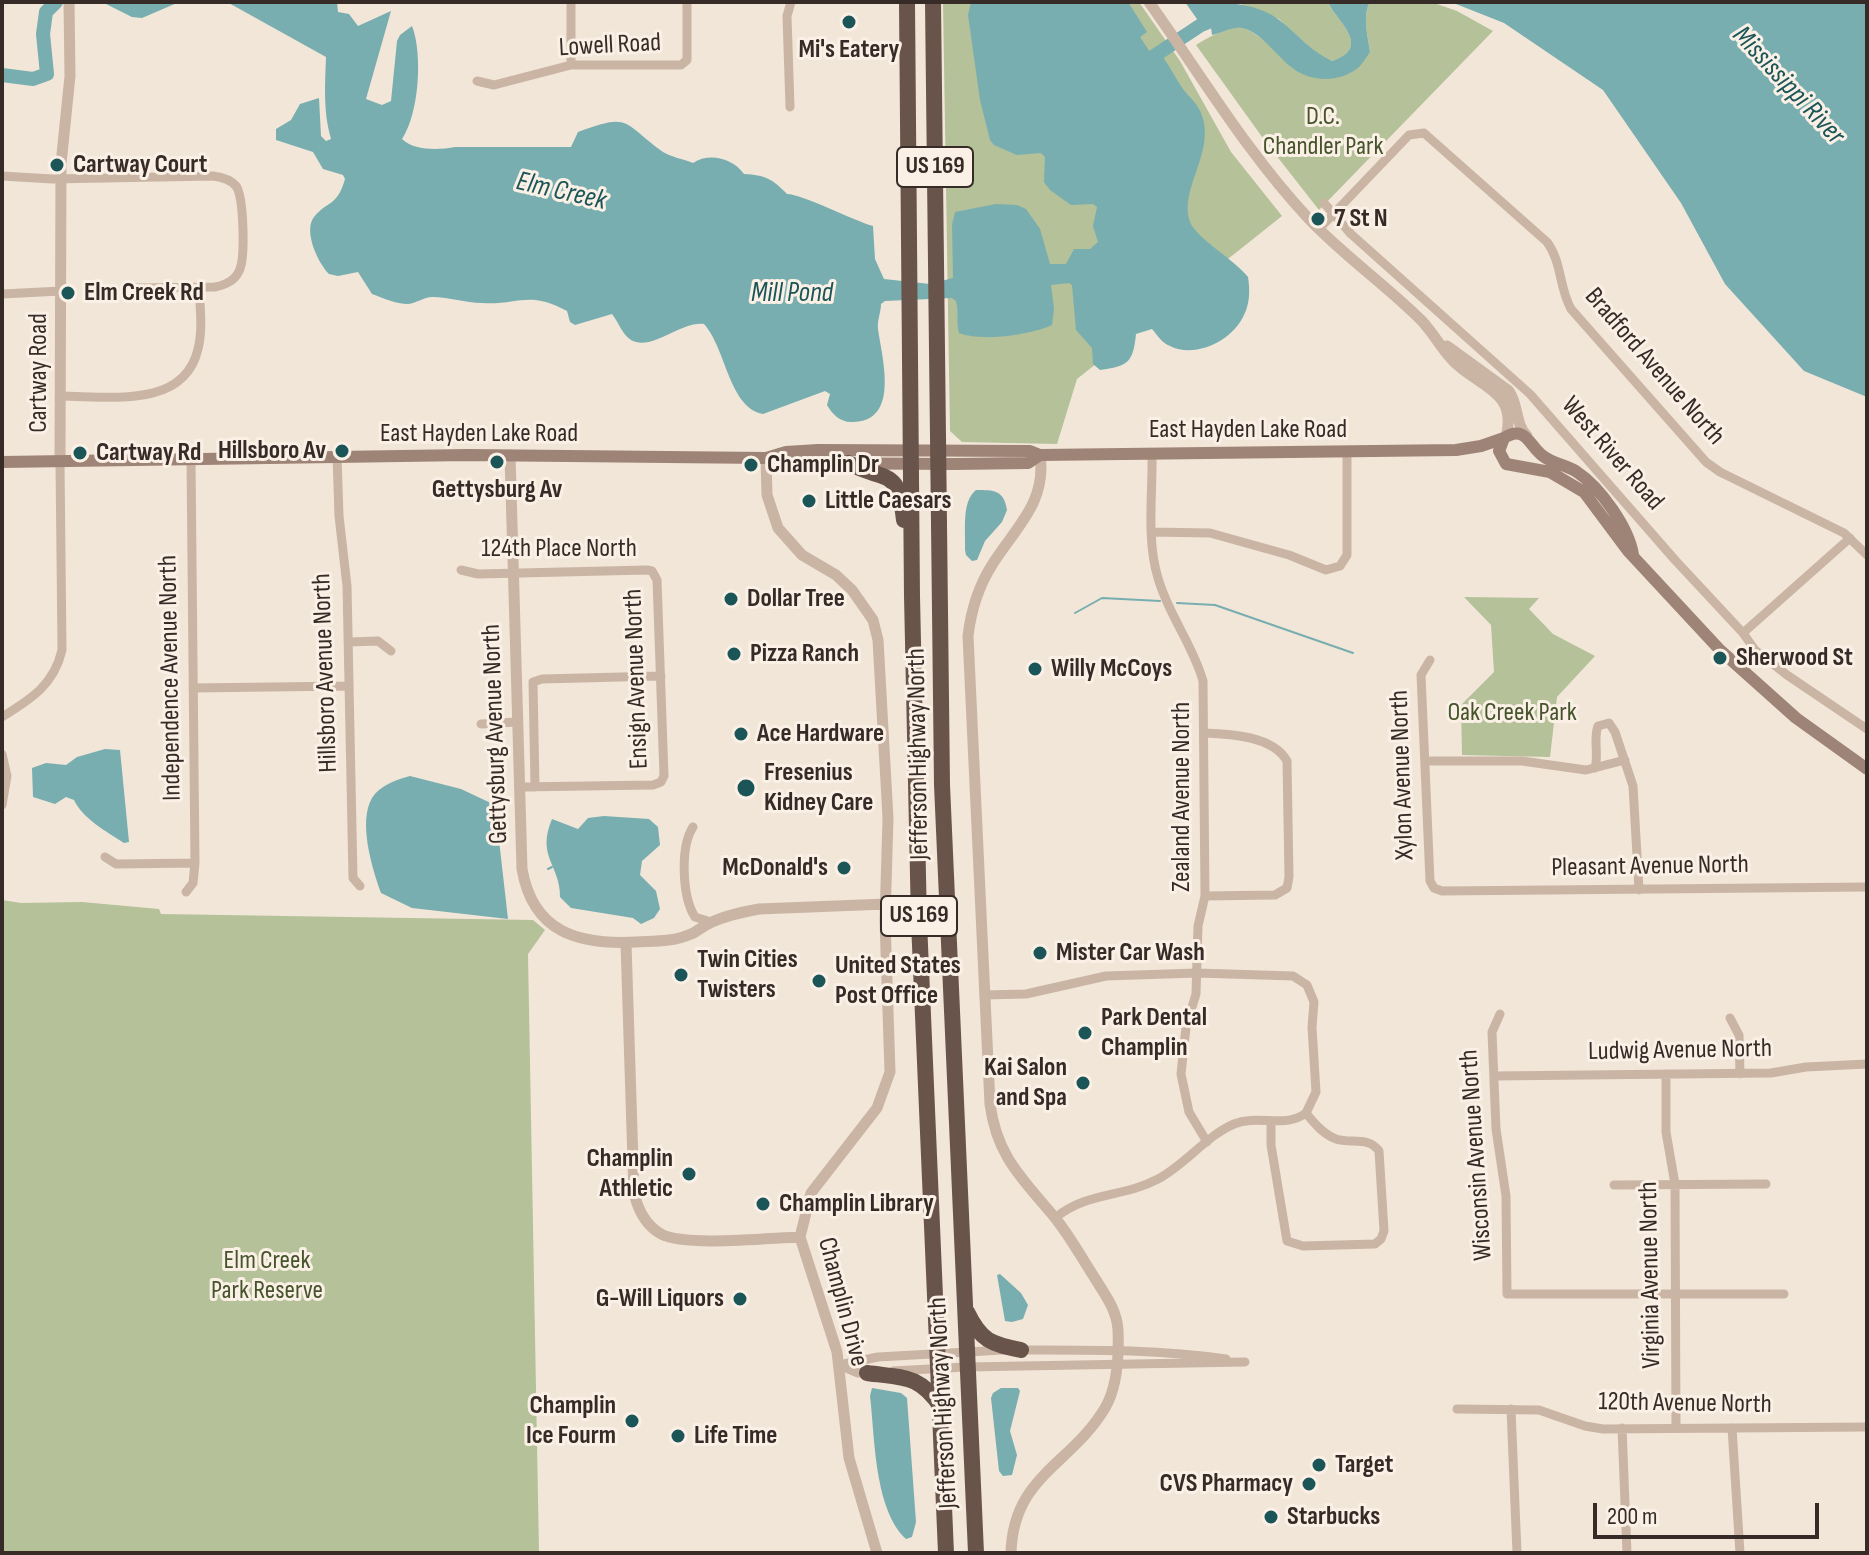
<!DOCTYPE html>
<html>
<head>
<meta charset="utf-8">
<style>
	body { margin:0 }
	#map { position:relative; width:1869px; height:1555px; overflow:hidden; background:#f2e6d9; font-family:"Sofia Sans Condensed",sans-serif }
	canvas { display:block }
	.frame { position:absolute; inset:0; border:4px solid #362b26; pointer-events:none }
	.scale { position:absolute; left:1593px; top:1503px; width:226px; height:36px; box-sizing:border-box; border:4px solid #362b26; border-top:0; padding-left:10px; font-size:24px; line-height:28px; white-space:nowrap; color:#362b26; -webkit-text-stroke:6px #faf0e6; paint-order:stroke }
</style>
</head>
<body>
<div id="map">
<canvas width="1869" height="1555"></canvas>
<div class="frame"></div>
<div class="scale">200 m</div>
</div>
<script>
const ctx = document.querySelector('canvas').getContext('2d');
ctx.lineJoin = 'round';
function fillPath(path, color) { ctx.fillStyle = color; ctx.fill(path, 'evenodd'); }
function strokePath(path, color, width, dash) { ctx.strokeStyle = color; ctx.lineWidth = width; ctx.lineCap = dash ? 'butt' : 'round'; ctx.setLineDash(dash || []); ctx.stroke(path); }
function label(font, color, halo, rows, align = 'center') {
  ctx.font = font + ' "Sofia Sans Condensed",sans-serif'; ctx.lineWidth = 6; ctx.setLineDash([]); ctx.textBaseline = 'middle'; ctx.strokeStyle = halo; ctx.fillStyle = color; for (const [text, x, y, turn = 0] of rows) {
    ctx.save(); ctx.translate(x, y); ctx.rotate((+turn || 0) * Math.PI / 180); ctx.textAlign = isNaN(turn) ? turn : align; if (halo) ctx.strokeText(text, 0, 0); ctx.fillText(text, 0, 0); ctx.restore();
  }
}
const green = new Path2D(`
	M943 2H1139L1180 61 1231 152 1282 216 1077 379 1057 444 962 442 950 431Z
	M1236 2H1328C1337 22 1373 47 1332 61L1318 55 1279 19Z
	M1370 2H1431L1457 11 1493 31 1319 210 1265 141 1196 45C1207 38 1224 29 1237 27 1253 26 1292 64 1305 75L1370 52C1368 36 1362 16 1370 2Z
	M1464 597 1539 598 1529 609 1553 634 1595 656 1557 697 1550 757 1462 755 1461 705 1494 672 1491 625Z
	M2 900 21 903 82 902 159 909 161 914 533 920 545 930 528 954 539 1553H2Z`);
const water = new Path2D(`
	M102 2H199L177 3 142 18 132 17Z
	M227 2H337L338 12 349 14 358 26 391 11 366 99 382 105 391 101 397 41 400 35 412 26C423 54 419 114 402 139 414 151 439 150 455 147H571L578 132C632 112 622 123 663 152 671 157 683 159 693 163 709 152 733 158 744 174 765 175 773 179 787 194 802 194 852 220 873 226L875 259 884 279 930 284 953 278 952 225 955 212 996 204 1017 205 1026 209 1040 229 1050 264H1066L1074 249H1090L1098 242 1093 226 1097 207 1093 204 1071 205 1050 190 1044 182 1045 157 1041 153 1017 155 994 145 990 140 980 100 968 15 971 2H1128L1147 32 1140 37 1156 61 1163 57C1170 67 1176 79 1183 89 1189 97 1197 103 1201 113 1217 151 1178 189 1190 222 1196 238 1235 260 1248 277 1250 290 1250 303 1244 315 1233 340 1196 359 1170 346 1162 343 1158 336 1152 329L1136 334C1133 363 1128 366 1100 370L1093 364 1092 348 1076 330 1072 285 1069 283 1051 285 1054 309 1052 325C1030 335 982 342 959 333 956 322 959 311 956 301L952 298 885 301 881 304C881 312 877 321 878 329 882 358 901 423 851 422 840 422 832 414 827 405L830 394 825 391 763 414C729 408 726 348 704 324 680 321 652 352 631 340 622 334 619 323 612 314L575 325 570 322 567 311C528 290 520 305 482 303 465 303 450 297 432 297 424 297 417 303 408 304 396 304 383 298 372 294L358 272 338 276 329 274C318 263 303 231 314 217 328 200 337 207 345 179L343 175 323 169 313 152 276 140V129L291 120 300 104 319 98 321 136 326 141 331 139C323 112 325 85 326 57Z
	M1185 2C1218 2 1255 0 1282 22 1299 36 1312 52 1332 61 1373 47 1337 22 1328 2H1370C1362 16 1368 36 1370 52 1367 56 1363 63 1359 67 1340 83 1309 83 1290 66 1275 54 1262 33 1242 28 1233 26 1221 33 1212 35L1211 27 1204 29Z
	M1451 2H1867V397L1804 371 1725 284 1681 203 1603 90 1504 23Z
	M976 490C994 490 1004 490 1007 510L1002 522 985 541 977 560 972 561 966 555 965 550C966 531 961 502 976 490Z
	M105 749 120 750 129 842 124 843C106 831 83 819 74 800L66 797 55 804 33 797 32 768 46 763 66 765 77 757Z
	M410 776 461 789 495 805 508 919 412 908 381 893C372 868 358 822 372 798 380 785 396 780 410 776Z
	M604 816 649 819 658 827 660 845 642 861 640 875 656 891 660 909 654 918 641 924 633 918 571 908 560 897C560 864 536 857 552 819L578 829 588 818Z
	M1000 1274 1021 1293 1028 1305 1023 1319 1012 1322 1005 1321 997 1275Z
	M872 1388 901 1393 907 1398 916 1522 912 1537 906 1539C874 1509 875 1437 870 1396Z
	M1001 1388H1018L1020 1391 1010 1431 1017 1455 1012 1475 1003 1476 999 1471 991 1398 993 1393Z`);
const stream = new Path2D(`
	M1177 603 1215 605 1353 653
	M1075 613 1102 598 1160 601
	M548 869 552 867`);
const river = new Path2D(`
	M1140 70 1145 62 1201 25 1218 18
	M2 75 33 79 47 74 43 34 46 12 56 2`);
const minor = new Path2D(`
	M571 2V65
	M477 81 494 85 571 65H681L687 60V2
	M790 107 787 16 791 2
	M2 176 52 179 213 176C221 177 230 179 236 186 244 197 245 256 240 269 236 280 226 285 215 287L136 288
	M1324 203 1351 234 1530 394 1675 560 1743 633 1755 650 1787 675 1867 729
	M1319 229 1409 135 1424 133 1547 242C1562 262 1559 288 1571 309L1706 462 1720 472 1844 533 1867 555
	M2 294 61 291
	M60 396C107 396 184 410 198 349 203 329 200 307 199 288
	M1152 453C1153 493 1146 539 1158 578 1168 614 1193 645 1203 681L1205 896 1198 926 1196 994 1186 1027 1181 1074 1189 1112 1207 1142
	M337 456 339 516 347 586 353 878 360 886
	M1152 532 1210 533 1289 555 1326 570 1340 566 1347 555V451
	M461 570 478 574 647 570 652 571 657 580 664 776 661 782 653 785 519 787
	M1743 633 1850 538
	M349 642 378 641 391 651
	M1430 660 1421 675 1430 881 1434 888 1442 891 1867 887
	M193 688 349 686
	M2 717C31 699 54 685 62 650L60 463
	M481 724 517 722
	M1204 733C1231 734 1273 736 1287 761L1289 877 1287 888 1275 895 1205 896
	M2 754 7 776 2 805
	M1425 761H1522L1586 770 1625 760
	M1595 768C1599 754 1593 739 1598 726L1609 723 1615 732 1633 786 1639 890
	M535 787 533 682 542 679 661 676
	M693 827C680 847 682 897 695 917L711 922
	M105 857 116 864 195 863
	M186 892 193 883 195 863 191 460
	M984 995 1026 994 1106 976 1197 973 1293 976 1307 985 1314 1002 1312 1027 1316 1092 1306 1113C1285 1129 1258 1114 1234 1124 1206 1136 1186 1164 1158 1179 1122 1198 1088 1191 1055 1218
	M1500 1014 1492 1032 1496 1129 1506 1196 1507 1294H1784
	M1730 1018 1739 1035 1740 1074
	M1666 1074V1132L1675 1184 1676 1428
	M1494 1076 1771 1073 1806 1067 1867 1064
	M1271 1121V1145L1287 1241 1303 1246 1375 1244 1381 1239 1384 1231 1379 1151C1368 1136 1352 1144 1336 1139 1323 1134 1314 1123 1306 1113
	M1614 1185 1766 1184
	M1017 1350C1087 1350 1157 1349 1226 1359
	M839 1365 858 1373 870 1372
	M839 1365 878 1357 1003 1350
	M893 1371 966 1367 1245 1362
	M1457 1409 1539 1410 1585 1426 1603 1429 1867 1427
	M1511 1409 1517 1553
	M1622 1428 1627 1553
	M1732 1428 1740 1553`);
const tertiary = new Path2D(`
	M1149 2C1201 75 1247 153 1309 219 1344 256 1386 285 1422 321 1432 332 1439 344 1448 355 1473 387 1519 387 1506 437
	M1447 346 1509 391C1519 406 1515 424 1527 436
	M510 455 522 869C533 933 579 945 636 942 654 941 673 942 691 934 698 931 704 925 712 922 727 915 743 912 759 909L886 904
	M766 458 767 495 778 528 802 555 836 575 852 590 873 620 878 640 888 818 885 920 890 1072 877 1108 811 1193 800 1237 837 1352 849 1458 877 1553
	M60 463 61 164 70 76 69 2
	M626 943 634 1193C638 1210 645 1225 661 1234 685 1247 769 1238 800 1237
	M1011 1553C1013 1476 1071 1465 1105 1408 1118 1386 1119 1355 1118 1330 1117 1311 1106 1296 1096 1280 1083 1260 1071 1238 1056 1219 1024 1180 997 1158 990 1104L968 636C971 611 978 587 992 565 1015 528 1047 503 1040 455`);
const secondary = new Path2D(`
	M766 458 786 452 818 450 1030 451 1040 455 1456 450 1481 446 1504 438
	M2 462 468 455 766 458 794 463 954 464 1028 463 1040 455
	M1633 555C1629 528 1600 487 1577 472 1567 465 1553 464 1543 456 1529 446 1526 424 1504 438L1499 451 1506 464 1550 472 1584 492 1628 551 1720 650 1796 718 1867 769`);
const trunk = new Path2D(`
	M907 2 912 596 919 922 946 1553
	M933 2 942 785 976 1553
	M848 463C887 483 898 466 904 520
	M967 1312C981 1341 991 1344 1021 1350
	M867 1373C903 1378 919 1374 941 1407`);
const markers = [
	[849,22,8,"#1b5558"],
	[57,165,8,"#1b5558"],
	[1318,219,8,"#1b5558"],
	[68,293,8,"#1b5558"],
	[342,451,8,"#1b5558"],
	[80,453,8,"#1b5558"],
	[497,462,8,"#1b5558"],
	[751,465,8,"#1b5558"],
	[809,501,8,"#1b5558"],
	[731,599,8,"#1b5558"],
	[734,654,8,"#1b5558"],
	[1720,658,8,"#1b5558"],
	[1035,669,8,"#1b5558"],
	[741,734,8,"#1b5558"],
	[746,788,10,"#1b5558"],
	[844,868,8,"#1b5558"],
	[1040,953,8,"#1b5558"],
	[681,975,8,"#1b5558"],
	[819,981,8,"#1b5558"],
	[1085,1033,8,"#1b5558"],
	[1083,1083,8,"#1b5558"],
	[689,1174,8,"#1b5558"],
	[763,1204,8,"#1b5558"],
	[740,1299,8,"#1b5558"],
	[632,1421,8,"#1b5558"],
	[678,1436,8,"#1b5558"],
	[1319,1465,8,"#1b5558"],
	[1309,1484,8,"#1b5558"],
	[1271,1517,8,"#1b5558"]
];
const shields = [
	[935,167,76],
	[919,916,76]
];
const shieldNames = [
	["US 169",935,167],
	["US 169",919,916]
];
const streetNames = [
	["Lowell Road",610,46,-3],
	["Bradford Avenue North",1654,367,49],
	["Cartway Road",39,373,-90],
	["East Hayden Lake Road",1248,430],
	["East Hayden Lake Road",479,434],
	["West River Road",1612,454,49],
	["124th Place North",559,549],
	["Hillsboro Avenue North",326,673,-92],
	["Independence Avenue North",171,678,-91],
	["Ensign Avenue North",637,679,-92],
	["Gettysburg Avenue North",496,734,-92],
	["Jefferson Highway North",919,754,-91],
	["Xylon Avenue North",1403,775,-92],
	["Zealand Avenue North",1182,797,-90],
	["Pleasant Avenue North",1650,867,-1],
	["Ludwig Avenue North",1680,1051,-1],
	["Wisconsin Avenue North",1477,1155,-94],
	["Virginia Avenue North",1651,1275,-91],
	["Champlin Drive",842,1302,75],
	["Jefferson Highway North",944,1403,-93],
	["120th Avenue North",1685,1404,1]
];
const poiNames = [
	["Mi's Eatery",849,50,"center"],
	["Cartway Court",73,165],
	["7 St N",1334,219],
	["Elm Creek Rd",84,293],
	["Hillsboro Av",326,451,"right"],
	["Cartway Rd",96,453],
	["Champlin Dr",767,465],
	["Gettysburg Av",497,490,"center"],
	["Little Caesars",825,501],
	["Dollar Tree",747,599],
	["Pizza Ranch",750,654],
	["Sherwood St",1736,658],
	["Willy McCoys",1051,669],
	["Ace Hardware",757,734],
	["Fresenius",764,773],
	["Kidney Care",764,803],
	["McDonald's",828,868,"right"],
	["Mister Car Wash",1056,953],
	["Twin Cities",697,960],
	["Twisters",697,990],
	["United States",835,966],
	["Post Office",835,996],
	["Park Dental",1101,1018],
	["Champlin",1101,1048],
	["Kai Salon",1067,1068,"right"],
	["and Spa",1067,1098,"right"],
	["Champlin",673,1159,"right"],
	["Athletic",673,1189,"right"],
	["Champlin Library",779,1204],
	["G-Will Liquors",724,1299,"right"],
	["Champlin",616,1406,"right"],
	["Ice Fourm",616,1436,"right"],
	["Life Time",694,1436],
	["Target",1335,1465],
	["CVS Pharmacy",1293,1484,"right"],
	["Starbucks",1287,1517]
];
const parkNames = [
	["D.C.",1323,117],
	["Chandler Park",1323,147],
	["Oak Creek Park",1512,713],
	["Elm Creek",267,1261],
	["Park Reserve",267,1291]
];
const waterNames = [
	["Mississippi River",1788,86,47],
	["Elm Creek",561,192,13],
	["Mill Pond",792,294]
];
fillPath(green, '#b4c199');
fillPath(water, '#78aeaf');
strokePath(stream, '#78aeaf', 2);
strokePath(river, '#78aeaf', 14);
strokePath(minor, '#cab5a5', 9);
strokePath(tertiary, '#cab5a5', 11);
strokePath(secondary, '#9e8476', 12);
strokePath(trunk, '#68544a', 16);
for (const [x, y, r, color] of markers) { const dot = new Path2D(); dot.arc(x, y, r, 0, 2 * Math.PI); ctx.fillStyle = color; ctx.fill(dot); strokePath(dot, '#faf0e6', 3); }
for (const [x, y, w] of shields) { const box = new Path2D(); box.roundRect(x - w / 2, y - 20, w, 40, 6); ctx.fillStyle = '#faf0e6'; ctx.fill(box); strokePath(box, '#362b26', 2); }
label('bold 24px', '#362b26', null, shieldNames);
label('26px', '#362b26', '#faf0e6', streetNames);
label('bold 26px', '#362b26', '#faf0e6', poiNames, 'left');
label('26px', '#45542a', '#faf0e6', parkNames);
label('italic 28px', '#1b5558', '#faf0e6', waterNames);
</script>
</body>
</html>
